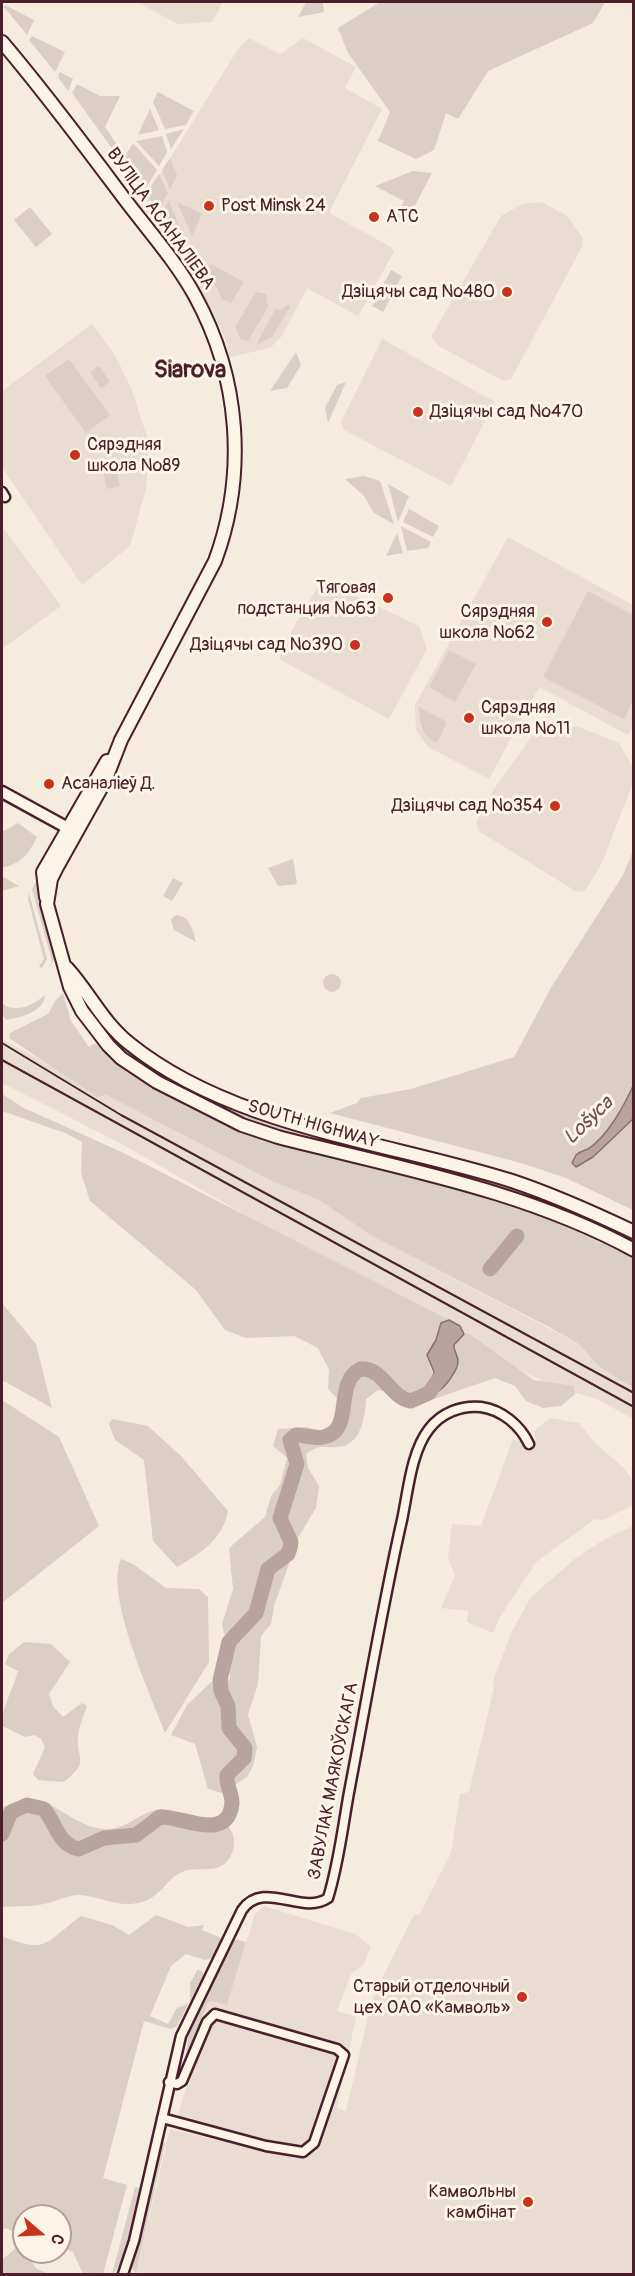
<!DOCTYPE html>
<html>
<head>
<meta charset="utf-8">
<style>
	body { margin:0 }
	#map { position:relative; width:635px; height:2276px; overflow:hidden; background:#f5ecde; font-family:Pangolin,sans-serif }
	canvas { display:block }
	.frame { position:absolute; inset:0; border:3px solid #4a1f2b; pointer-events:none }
	.north { position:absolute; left:12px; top:2204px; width:60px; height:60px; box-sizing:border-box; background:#fcf5e5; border:2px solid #b59f9b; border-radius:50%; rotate:109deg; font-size:16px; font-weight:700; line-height:24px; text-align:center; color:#4a1f2b }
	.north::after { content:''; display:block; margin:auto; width:21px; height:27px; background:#c8321e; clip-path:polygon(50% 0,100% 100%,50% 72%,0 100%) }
</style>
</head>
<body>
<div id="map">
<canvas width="635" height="2276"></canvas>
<div class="frame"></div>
<div class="north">С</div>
</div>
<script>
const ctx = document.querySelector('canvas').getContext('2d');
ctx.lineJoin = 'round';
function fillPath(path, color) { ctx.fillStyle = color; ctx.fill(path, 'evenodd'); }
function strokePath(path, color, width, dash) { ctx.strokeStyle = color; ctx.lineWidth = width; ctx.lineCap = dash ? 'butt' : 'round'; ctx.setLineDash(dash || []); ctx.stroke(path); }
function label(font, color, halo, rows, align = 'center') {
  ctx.font = font + ' Pangolin,sans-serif'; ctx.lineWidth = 6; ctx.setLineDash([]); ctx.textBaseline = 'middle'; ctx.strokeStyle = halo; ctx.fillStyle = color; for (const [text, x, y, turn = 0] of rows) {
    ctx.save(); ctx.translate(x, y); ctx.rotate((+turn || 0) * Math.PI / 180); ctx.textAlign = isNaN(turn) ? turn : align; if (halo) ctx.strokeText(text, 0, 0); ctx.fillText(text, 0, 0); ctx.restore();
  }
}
const built = new Path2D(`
	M136 2H223L212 22 178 24Z
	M249 38 280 54 303 38 356 67 345 88 382 109 330 210 331 214 391 247 394 252 358 316 307 288 282 336 270 348 230 357 225 338 200 289 141 205 238 49Z
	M542 202 567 216 582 237 583 245 511 379 503 381 439 346 431 337 501 216 522 204Z
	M92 324 115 355 132 390 149 443 146 489 130 546 82 585 2 467V391Z
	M382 339 495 402 451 486 344 430 341 422Z
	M2 526 61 606 2 649Z
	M508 537 633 605 634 726 628 735 539 687 489 779 428 747 416 730 415 705Z
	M322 580 419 626 427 649 389 719 279 659 286 640Z
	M576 726 619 743 634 770 633 783 602 863 585 891 577 892 480 832 476 823 494 789 537 729Z
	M2 1039 56 1068 97 1097 106 1095 272 1181 319 1200 372 1236 579 1344 598 1366 633 1388V1419L597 1399 555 1387 493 1357 120 1143 2 1083Z
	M550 1418 579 1423 594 1442 624 1468 633 1481V1505L603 1520 595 1519 536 1562 500 1617 493 1633 467 1622 468 1611 441 1608 455 1575 448 1559 452 1524 481 1526 513 1439 521 1442 524 1447 536 1441 534 1431Z
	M633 1526V2274H136L170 2129 220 2141 223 2134 224 2131 177 2117 197 2055 189 2053 207 2004 211 2001 227 2004 255 1914 264 1906 355 1934 371 1946 364 1964 351 1974 337 2011 356 2017 337 2108 346 2111 369 2013 377 1988 414 1915 420 1914 451 1853 460 1794 469 1792 494 1688 493 1681 512 1631 531 1597 576 1558 605 1539Z`);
const green = new Path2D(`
	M306 2H323L324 12 298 17Z
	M380 2H605L593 23 488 71 458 119 446 113 434 150 416 159 378 141 390 112 348 53 338 28Z
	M5 5 34 20 27 35 4 7Z
	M32 36 65 52 55 72 29 40Z
	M60 72 73 79 68 91 58 77Z
	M77 84 100 96H120L105 127 120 149 116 154 72 93Z
	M158 92 194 111 186 125 165 129 153 102Z
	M150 109 159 130 138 135Z
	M184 129 171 149 166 134Z
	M162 136 167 152 159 166 136 141Z
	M133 143 157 170 144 191 122 161Z
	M170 158 177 175 170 189 162 170Z
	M413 171 432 173 404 226 395 221 404 201 375 186Z
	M159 174 168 193 158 210 146 194Z
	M169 201 184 239 162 213Z
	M177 202 202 214 192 236Z
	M30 207 52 234 36 247 14 220Z
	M211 264 244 282 231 303 222 299 207 269Z
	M391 270 402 276 383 312 372 306Z
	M256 292 266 294 268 307 248 341 241 340 235 327Z
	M287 305 290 307 272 337 256 345 275 310 282 309Z
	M296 352 301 365 287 388 270 391Z
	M69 359 110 415 86 433 45 376Z
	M99 366 110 382 101 388 90 372Z
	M346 382 328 423 325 408 337 385Z
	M116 468 120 486 107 489 103 471Z
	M364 476 380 481 394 524 374 513 364 496 345 479Z
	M388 484 409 496 398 522Z
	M409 509 439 526 433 537 403 522Z
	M401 526 431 542 428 548 407 551Z
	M397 533 403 553 386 556Z
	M588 591 633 615V701L624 719 543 677Z
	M449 650 476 664 455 702 429 687Z
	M419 707 447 722 437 743C421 735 420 724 419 707Z
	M18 823 37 837C28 855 22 863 2 868V832Z
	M633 851V1086C625 1105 606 1138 588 1149 584 1151 579 1152 575 1155L571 1164 576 1167 593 1157 633 1120V1210L566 1178 521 1163 330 1113 357 1103 361 1098 411 1089 514 1057 552 986 623 875Z
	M293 859 297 884 278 886 268 868Z
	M2 876 19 886 2 891Z
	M173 878 183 883 172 901 163 896Z
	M36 881 54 959 48 971 52 961 32 889Z
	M29 893 47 959 42 968 39 966 44 959 28 899Z
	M176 915C191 917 192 929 196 942L174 930 171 919Z
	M323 983a9 9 0 1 1 18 0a9 9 0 1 1-18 0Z
	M76 988 92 1009 196 1090 268 1121 486 1178 554 1201 633 1237V1244L552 1206 515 1193C463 1179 412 1165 360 1152 279 1131 191 1109 125 1054 104 1036 89 1012 76 988Z
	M63 993 71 1021 89 1047 95 1043 140 1079 233 1127 276 1143 473 1193 529 1210 633 1257V1388L598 1366 579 1344 549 1327 372 1236 319 1200 272 1181 106 1095 97 1097 9 1038 10 1033 48 1014 55 1001Z
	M45 995C45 1011 20 1018 6 1020L2 1013V1004C17 1013 32 1006 45 995Z
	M2 1094 24 1108 126 1154 449 1320 441 1323 436 1340 427 1355 438 1392 457 1365 455 1345 464 1334H469L534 1380 574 1386 575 1394 561 1406 543 1408 526 1401 515 1386 495 1378 434 1399 410 1398 378 1390 366 1399C365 1418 361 1446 337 1447 321 1448 320 1444 306 1454L308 1468 319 1486 316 1508 299 1536 274 1606 271 1624 261 1636 258 1684 248 1715 257 1747 253 1766 247 1777 222 1793 208 1789 195 1744 171 1735 187 1705 211 1682 230 1679V1659L222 1624 233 1589 229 1548 265 1517 271 1496 280 1485 287 1458 273 1446 278 1429 307 1427 320 1431 341 1418V1402L328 1389 329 1370 318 1348 294 1336 246 1338 225 1330 196 1290 90 1201 81 1173 82 1142 65 1133 2 1111Z
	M2 1303 36 1344 52 1408 2 1380Z
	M2 1400 59 1437 99 1526 2 1603Z
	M112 1419 148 1426 181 1456 228 1511C223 1539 201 1553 177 1567L153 1541 144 1460 115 1440 109 1424Z
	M121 1559 133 1564 166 1588 199 1589 208 1597 209 1662 165 1733C151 1695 104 1594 121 1559Z
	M24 1642 51 1644 70 1662 49 1694 53 1706 63 1717 82 1703 87 1706C84 1715 79 1726 78 1735 76 1762 91 1760 64 1782L38 1780 33 1774 45 1747 41 1739 34 1735 25 1737 2 1726C1 1708 13 1690 18 1671L5 1664 9 1654Z
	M40 1801C62 1808 81 1828 104 1829 123 1831 137 1815 155 1810 164 1807 217 1820 227 1825 233 1832 236 1841 233 1850 224 1879 200 1864 182 1872 167 1878 162 1896 142 1902 119 1909 100 1896 79 1895 68 1895 58 1901 48 1903 33 1907 17 1906 2 1907V1807Z
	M156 1915 188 1927 204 1925 202 1930 224 1939 213 1958 205 1960 186 1954 171 1966 150 2016 168 2024 177 2008 188 2004 177 2026 171 2029 144 2021 103 2178 127 2185 103 2274H83L73 2252 60 2246V2216H24V2236L5 2228 2 2231V1936C48 1955 45 1942 81 1916L112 1925 129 1935Z
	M234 1939 246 1942 227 2005 211 2001 207 2004 189 2053 191 2054 187 2065 184 2064 190 2028Z
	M198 1969 204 1973 190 2002V1983Z
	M161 2143H165L136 2273 130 2266Z
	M135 2187 139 2188C135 2207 127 2265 112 2274Z
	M19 2245 37 2269 49 2274H2V2260Z`);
const water = new Path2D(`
	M633 1086V1119L593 1157 576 1167 572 1163 576 1155C580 1151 584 1151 588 1149 607 1137 624 1106 633 1086Z
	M449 1320 460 1326 464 1334 454 1345C454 1352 457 1354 458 1360 459 1369 444 1390 436 1392L431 1382 434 1372 427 1355 436 1340 441 1323Z`);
const river = new Path2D(`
	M490 1269 517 1236
	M2 1834 11 1812 27 1805 44 1809C56 1823 58 1845 79 1849L104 1838 136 1835 160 1817C180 1815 228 1844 232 1803 232 1793 226 1785 227 1775L244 1758 245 1748 229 1728 228 1706 221 1691 220 1680 229 1642 256 1613 268 1569 288 1554 290 1548 291 1542 280 1518 297 1464 290 1440 296 1435C305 1435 314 1439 324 1437 355 1431 333 1381 361 1369 384 1368 389 1397 411 1401L429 1393 443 1373`);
const minor = new Path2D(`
	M2 492 5 497
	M162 2118 266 2146 303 2152 314 2143 344 2055 337 2049 215 2014 207 2022 182 2081 177 2084 169 2082
	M123 2274 134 2241 181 2036 242 1910C264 1879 302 1916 328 1898 339 1863 343 1824 350 1787 367 1698 382 1608 402 1520 408 1492 411 1452 429 1429 441 1413 461 1405 481 1407 502 1410 520 1425 529 1444`);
const tertiary = new Path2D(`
	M2 792 75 832`);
const secondary = new Path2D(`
	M2 42C44 91 84 145 123 197 147 229 176 261 195 296 240 378 247 474 215 561L121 740 105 781 57 867 51 879 47 904 70 987 82 1011 108 1045 121 1058 157 1082 242 1125 278 1137C398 1168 524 1190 634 1250
	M46 897 43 872 107 761
	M67 968C89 992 103 1023 130 1044 233 1127 389 1142 512 1181 554 1195 594 1213 634 1232`);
const rail = new Path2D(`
	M2 1043 121 1115 634 1393
	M2 1060 634 1407`);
const markers = [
	[209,206,6,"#c8321e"],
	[374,217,6,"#c8321e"],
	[507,292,6,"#c8321e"],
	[418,412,6,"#c8321e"],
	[75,455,6,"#c8321e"],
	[388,598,6,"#c8321e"],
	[547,622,6,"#c8321e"],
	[355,645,6,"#c8321e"],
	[469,718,6,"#c8321e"],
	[49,784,6,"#c8321e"],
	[555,806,6,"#c8321e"],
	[522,1997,6,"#c8321e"],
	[528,2202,6,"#c8321e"]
];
const poiNames = [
	["Post Minsk 24",221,206,"left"],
	["АТС",386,217,"left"],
	["Дзіцячы сад №480",495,292],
	["Дзіцячы сад №470",430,412,"left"],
	["Сярэдняя",87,445,"left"],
	["школа №89",87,466,"left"],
	["Тяговая",376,588],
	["подстанция №63",376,609],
	["Сярэдняя",535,612],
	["школа №62",535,633],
	["Дзіцячы сад №390",343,645],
	["Сярэдняя",481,708,"left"],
	["школа №11",481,729,"left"],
	["Асаналіеў Д.",61,784,"left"],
	["Дзіцячы сад №354",543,806],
	["Старый отделочный",510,1987],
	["цех ОАО «Камволь»",510,2008],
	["Камвольны",516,2192],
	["камбінат",516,2213]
];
const streetNames = [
	["ВУЛІЦА АСАНАЛІЕВА",160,219,54],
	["SOUTH HIGHWAY",313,1125,16],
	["ЗАВУЛАК МАЯКОЎСКАГА",334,1781,-79]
];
const waterNames = [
	["Lošyca",589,1121,-44]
];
const districtNames = [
	["Siarova",190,371]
];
fillPath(built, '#e8ddd0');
fillPath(green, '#dbcec4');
fillPath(water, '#b8a39e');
strokePath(water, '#8c6e70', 1.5);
strokePath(river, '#b8a39e', 15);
strokePath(minor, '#4a1f2b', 13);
strokePath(tertiary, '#4a1f2b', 15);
strokePath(secondary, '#4a1f2b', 16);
strokePath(minor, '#fcf5e5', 8);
strokePath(tertiary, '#fcf5e5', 10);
strokePath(secondary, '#fcf5e5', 12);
strokePath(rail, '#4a1f2b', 2);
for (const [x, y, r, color] of markers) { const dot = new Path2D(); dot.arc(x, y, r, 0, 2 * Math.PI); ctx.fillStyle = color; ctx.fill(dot); strokePath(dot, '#fcf5e5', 2); }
label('18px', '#4a1f2b', '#fcf5e5', poiNames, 'right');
label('18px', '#4a1f2b', '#fcf5e5', streetNames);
label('italic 20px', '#704d53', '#fcf5e5', waterNames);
label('bold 24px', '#4a1f2b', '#fcf5e5', districtNames);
</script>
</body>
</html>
